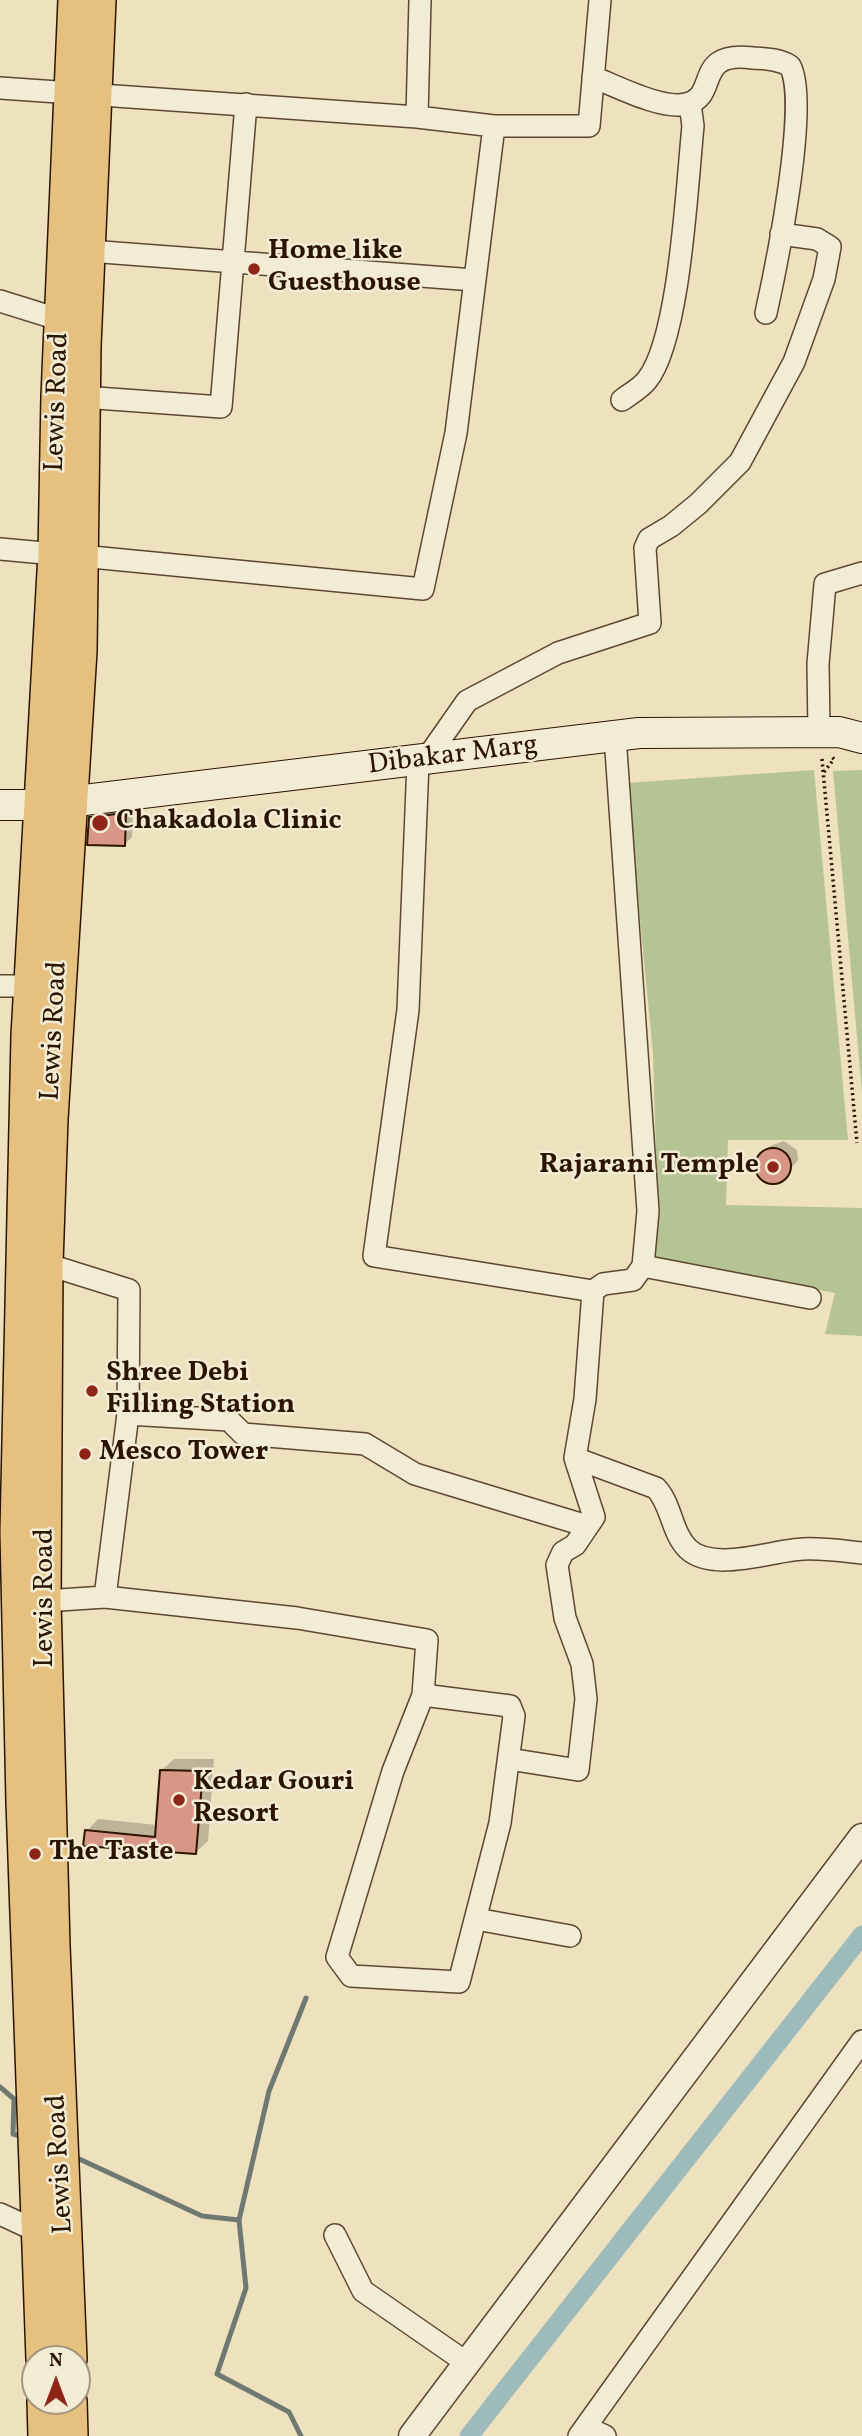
<!DOCTYPE html>
<html>
<head>
<meta charset="utf-8">
<style>
	body { margin:0 }
	#map { position:relative; width:862px; height:2436px; overflow:hidden; background:#ede1be; font-family:Vollkorn,serif }
	canvas { display:block }
	.north { position:absolute; left:21px; top:2345px; width:70px; height:70px; box-sizing:border-box; background:#f3ecd5; border:2px solid #a39680; border-radius:50%; rotate:0deg; font-size:19px; font-weight:700; line-height:28px; text-align:center; color:#2c1500 }
	.north::after { content:''; display:block; margin:auto; width:24px; height:32px; background:#8f2418; clip-path:polygon(50% 0,100% 100%,50% 72%,0 100%) }
</style>
</head>
<body>
<div id="map">
<canvas width="862" height="2436"></canvas>
<div class="north">N</div>
</div>
<script>
const ctx = document.querySelector('canvas').getContext('2d');
ctx.lineJoin = 'round';
function fillPath(path, color) { ctx.fillStyle = color; ctx.fill(path, 'evenodd'); }
function strokePath(path, color, width, dash) { ctx.strokeStyle = color; ctx.lineWidth = width; ctx.lineCap = dash ? 'butt' : 'round'; ctx.setLineDash(dash || []); ctx.stroke(path); }
function label(font, color, halo, rows, align = 'center') {
  ctx.font = font + ' Vollkorn,serif'; ctx.lineWidth = 5; ctx.setLineDash([]); ctx.textBaseline = 'middle'; ctx.strokeStyle = halo; ctx.fillStyle = color; for (const [text, x, y, turn = 0] of rows) {
    ctx.save(); ctx.translate(x, y); ctx.rotate((+turn || 0) * Math.PI / 180); ctx.textAlign = isNaN(turn) ? turn : align; if (halo) ctx.strokeText(text, 0, 0); ctx.fillText(text, 0, 0); ctx.restore();
  }
}
const green = new Path2D(`
	M814 770 848 1140H728L726 1205 862 1208V1336L825 1334 835 1293 654 1259 658 1226 653 1054 627 783Z
	M862 770V1092L833 771Z`);
const shadow = new Path2D(`
	M133 807 132 837 124 845 91 818 98 810Z
	M784 1141 797 1150 798 1160 781 1181 769 1182 760 1175 757 1165 770 1146Z
	M174 1759H214L208 1841 196 1852 87 1831 98 1819 157 1825 162 1770Z`);
const stream = new Path2D(`
	M0 2087 14 2099 13 2134 23 2137
	M75 2157 202 2216 239 2220 246 2288 217 2374 289 2412 301 2436
	M239 2220 269 2091 306 1998`);
const canal = new Path2D(`
	M469 2436 862 1935`);
const building = new Path2D(`
	M126 813 125 846 87 845 89 817Z
	M755 1166a18 18 0 1 1 36 0a18 18 0 1 1-36 0Z
	M160 1770 203 1771 196 1854 83 1846 85 1830 155 1837Z`);
const path = new Path2D(`
	M822 759 857 1143
	M824 772 834 759 830 755`);
const minor = new Path2D(`
	M593 77C616 86 662 110 686 104 720 97 692 50 753 58 766 59 779 59 790 66 810 102 776 268 766 313
	M0 88 417 117 494 126H589L600 0
	M417 117 420 0
	M89 251 474 280
	M0 301 61 320
	M83 397 221 407 246 104
	M622 400C630 394 641 388 647 380 680 339 687 184 693 126L690 104
	M0 549 55 554
	M81 556 423 589 456 433 494 126
	M819 732 818 664 825 584 862 573
	M615 736 648 1211 643 1266
	M425 761 467 701 558 653 650 623 645 548 649 539 671 526 698 504 740 462 794 362 824 279 830 247 817 239 781 234
	M418 762 408 1010 374 1256 593 1291 603 1284 633 1280 643 1266 810 1298
	M0 986H32
	M46 1264 129 1290 128 1414 105 1597 297 1618 427 1640 423 1695
	M128 1414 229 1420 243 1434 365 1444 415 1474 587 1526
	M575 1458 656 1488C672 1505 671 1532 688 1549 714 1573 773 1550 803 1549 823 1548 842 1551 862 1553
	M44 1601 105 1597
	M423 1695 510 1706 514 1716 500 1823 459 1982 351 1976 337 1957 393 1771Z
	M509 1759 578 1770 586 1699 582 1664 565 1618 557 1565 563 1552 575 1545 594 1517 575 1458 585 1399 593 1291
	M476 1919 570 1936
	M0 2214 39 2232
	M335 2235 363 2291 467 2363
	M586 2427 605 2436
	M579 2436 862 2041`);
const tertiary = new Path2D(`
	M412 2436 862 1837`);
const secondary = new Path2D(`
	M0 805H43L639 733 839 732 862 738`);
const primary = new Path2D(`
	M43 2359 23 1802 17 1532 28 1036 55 554 58 396 75 0
	M70 2359 53 1946 44 1601 46 1264 51 1119 80 651 84 346 99 0
	M44 2401 45 2436
	M70 2401 71 2436`);
const markers = [
	[254,269,7,"#8f2418"],
	[100,823,9,"#8f2418"],
	[773,1167,7,"#8f2418"],
	[92,1391,7,"#8f2418"],
	[85,1454,7,"#8f2418"],
	[179,1800,7,"#8f2418"],
	[35,1854,7,"#8f2418"]
];
const poiNames = [
	["Home like",268,253],
	["Guesthouse",268,285],
	["Chakadola Clinic",116,823],
	["Rajarani Temple",759,1167,"right"],
	["Shree Debi",106,1375],
	["Filling Station",106,1407],
	["Mesco Tower",99,1454],
	["Kedar Gouri",193,1784],
	["Resort",193,1816],
	["The Taste",49,1854]
];
const streetNames = [
	["Lewis Road",59,402,-88],
	["Dibakar Marg",453,757,-7],
	["Lewis Road",56,1031,-87],
	["Lewis Road",47,1598,-90],
	["Lewis Road",62,2164,-93]
];
fillPath(green, '#b6c393');
fillPath(shadow, '#0003');
strokePath(stream, '#707971', 5);
strokePath(canal, '#9ebbbc', 19);
fillPath(building, '#d89686');
strokePath(building, '#2c1500', 2);
strokePath(minor, '#5c4830', 24);
strokePath(tertiary, '#5c4830', 29);
strokePath(secondary, '#2c1500', 32);
strokePath(primary, '#2c1500', 36);
strokePath(path, '#2c1500', 3.5, [2, 3.5]);
strokePath(minor, '#f3ecd5', 21);
strokePath(tertiary, '#f3ecd5', 26);
strokePath(secondary, '#f3ecd5', 30);
strokePath(primary, '#e6c07f', 33);
for (const [x, y, r, color] of markers) { const dot = new Path2D(); dot.arc(x, y, r, 0, 2 * Math.PI); ctx.fillStyle = color; ctx.fill(dot); strokePath(dot, '#f3ecd5', 2.5); }
label('bold 28px', '#2c1500', '#f3ecd5', poiNames, 'left');
label('28px', '#2c1500', '#f3ecd5', streetNames);
</script>
</body>
</html>
